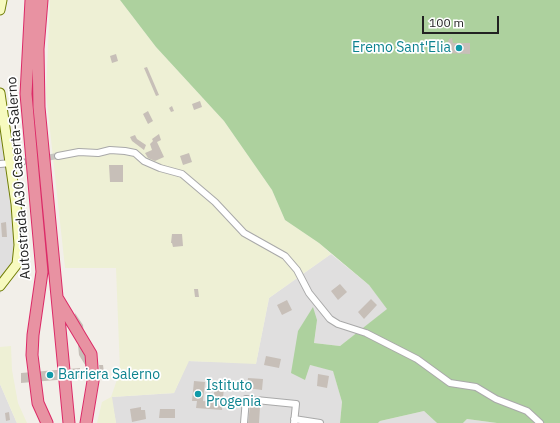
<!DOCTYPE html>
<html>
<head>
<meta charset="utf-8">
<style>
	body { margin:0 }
	#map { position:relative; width:560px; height:423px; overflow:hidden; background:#f2efe9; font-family:"IBM Plex Sans",sans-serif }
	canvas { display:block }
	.scale { position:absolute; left:422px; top:16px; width:77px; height:18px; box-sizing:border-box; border:2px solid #222; border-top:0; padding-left:5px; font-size:12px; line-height:14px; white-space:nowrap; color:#222; -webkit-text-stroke:3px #fff; paint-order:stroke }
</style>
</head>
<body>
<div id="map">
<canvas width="560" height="423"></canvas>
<div class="scale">100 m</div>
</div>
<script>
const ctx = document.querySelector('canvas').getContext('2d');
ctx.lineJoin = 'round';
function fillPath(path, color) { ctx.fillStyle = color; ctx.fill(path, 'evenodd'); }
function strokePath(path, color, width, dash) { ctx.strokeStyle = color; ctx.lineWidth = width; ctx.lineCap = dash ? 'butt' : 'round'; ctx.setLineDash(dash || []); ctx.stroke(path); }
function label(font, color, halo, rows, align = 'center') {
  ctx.font = font + ' "IBM Plex Sans",sans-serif'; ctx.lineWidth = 3.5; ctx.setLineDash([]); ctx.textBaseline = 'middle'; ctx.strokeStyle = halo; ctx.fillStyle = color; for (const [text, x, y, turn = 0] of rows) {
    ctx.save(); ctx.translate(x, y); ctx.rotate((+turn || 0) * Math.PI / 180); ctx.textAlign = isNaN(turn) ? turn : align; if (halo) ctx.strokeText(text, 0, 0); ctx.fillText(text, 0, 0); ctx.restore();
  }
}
const residential = new Path2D(`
	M8 113 23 252 0 294V114Z
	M331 254 369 285 388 309 340 346 314 343 317 320 310 365 333 370 342 402 340 423H116L111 397 174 393 188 361 256 363 269 298Z
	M0 384 16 421 17 423H0Z
	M424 411 437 423H378L380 421Z
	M467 419 497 423H463Z`);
const farmland = new Path2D(`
	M50 0H120L156 47 224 121 272 190 285 220 319 243 331 254 269 298 256 364 189 361 174 393 112 397 116 423H97L102 402 111 397 120 371 116 268H65L46 93Z
	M11 346 12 370 18 403 27 423H17L16 421 0 384V347Z`);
const forest = new Path2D(`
	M120 0H560V423H497L467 419 463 423H437L424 411 380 421 378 423H340L342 402 333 371 310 365 305 380 291 373 298 331 313 307 317 320 314 343 340 346 387 309 369 285 319 243 285 220 272 190 224 121 156 47Z`);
const building = new Path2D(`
	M452 38 453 43H470V54L448 53V42L449 39Z
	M116 54 118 61 112 63 110 56Z
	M147 67 159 95 156 96 144 68Z
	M200 101 202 107 194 110 192 104Z
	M172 106 174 111 171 112 169 108Z
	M148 111 153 121 148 124 143 114Z
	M159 134 161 140 157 142 164 157 155 161 148 158 145 153 152 150 150 144 153 141 152 139Z
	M135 135 137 139 146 145 144 150 132 141 130 137Z
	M189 153 192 162 183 165 180 156Z
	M109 165H123V182H110Z
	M6 222 7 237H2L1 223Z
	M172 234H182L183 246 173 247 172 243H171Z
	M340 284 347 292 338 300 331 291Z
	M194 289H198L199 297H195Z
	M371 299 377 305 364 319 358 312Z
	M287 300 292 310 282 315 277 305Z
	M75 313 83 325 87 368 79 355Z
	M266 356 281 359 279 368 264 365Z
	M99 365H103L105 380H101Z
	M80 368V378L21 383V373Z
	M318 374 329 376 327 388 317 386Z
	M248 378 263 379 262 390 247 388Z
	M194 381 205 382 203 401 213 402 215 386 224 387 222 410 196 408 197 401H192Z
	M250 406 260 407 259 423H248Z
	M141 407V410H145L146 419 132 422 130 409Z
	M160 409H175V418H159Z
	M9 412 10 420 6 421 5 413Z`);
const minorTunnel = new Path2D(`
	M22 162 58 156`);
const minor = new Path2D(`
	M58 156 79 152 98 153 110 150 125 151 135 153 144 161 160 168 182 174 215 202 244 233 285 256 297 270 309 293 330 319 338 324 366 333 417 359 450 383 476 387 496 399 527 411 540 423
	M0 164 22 162
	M294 419 320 423
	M244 423 246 399 296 404 294 423`);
const secondary = new Path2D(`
	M0 10 2 0
	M0 93 16 204 19 245 17 264 0 286`);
const motorway = new Path2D(`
	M31 0 26 94 42 272 33 335 32 355 38 403 47 423
	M42 0 38 49 39 107 69 423
	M58 299 91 354 93 381 86 423`);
const markers = [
	[459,48,4,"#0f9aa8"],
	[50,375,4,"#0f9aa8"],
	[198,394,4,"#0f9aa8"]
];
const cultureNames = [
	["Eremo Sant'Elia",451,48,"right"],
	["Barriera Salerno",58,375],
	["Istituto",206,386],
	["Progenia",206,402]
];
const streetNames = [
	["Autostrada A30 Caserta-Salerno",19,178,-94]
];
fillPath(residential, '#e0dfdf');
fillPath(farmland, '#eef0d5');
fillPath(forest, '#add19e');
fillPath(building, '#c7bfb8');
strokePath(minorTunnel, '#c8c6c1', 6, [6, 3]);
strokePath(minor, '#a9a9a9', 8);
strokePath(secondary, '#707d05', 11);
strokePath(motorway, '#dc2a67', 13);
strokePath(minor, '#fff', 6);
strokePath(secondary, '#f7fabf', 9);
strokePath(motorway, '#e892a2', 11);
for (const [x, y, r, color] of markers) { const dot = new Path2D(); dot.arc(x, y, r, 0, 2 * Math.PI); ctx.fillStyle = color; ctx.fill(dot); strokePath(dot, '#fff', 1.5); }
label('14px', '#0d838f', '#fff', cultureNames, 'left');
label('14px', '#222', '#fff', streetNames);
</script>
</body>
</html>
